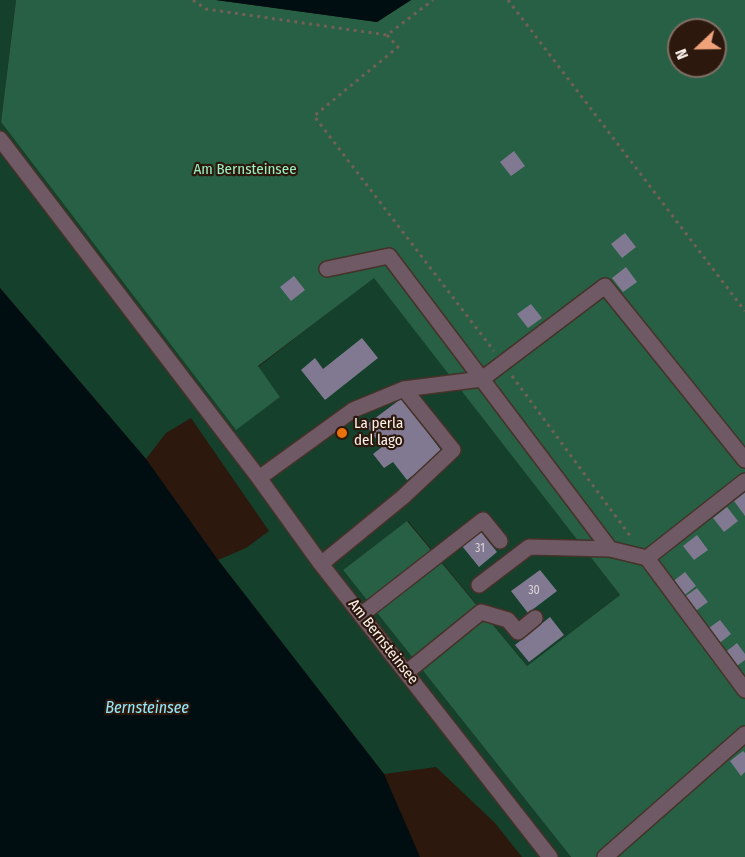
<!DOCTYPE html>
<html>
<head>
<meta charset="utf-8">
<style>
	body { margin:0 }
	#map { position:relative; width:745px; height:857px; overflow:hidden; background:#2c180d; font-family:"Fira Sans Condensed",sans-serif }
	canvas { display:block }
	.north { position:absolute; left:667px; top:18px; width:60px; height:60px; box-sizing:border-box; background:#2c180d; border:2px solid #806f66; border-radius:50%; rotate:248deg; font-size:16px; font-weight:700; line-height:24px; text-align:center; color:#fdf2ec }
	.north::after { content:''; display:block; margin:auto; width:21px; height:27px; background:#f0a27a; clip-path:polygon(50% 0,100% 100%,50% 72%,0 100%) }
</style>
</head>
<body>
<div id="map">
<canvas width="745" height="857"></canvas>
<div class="north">N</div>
</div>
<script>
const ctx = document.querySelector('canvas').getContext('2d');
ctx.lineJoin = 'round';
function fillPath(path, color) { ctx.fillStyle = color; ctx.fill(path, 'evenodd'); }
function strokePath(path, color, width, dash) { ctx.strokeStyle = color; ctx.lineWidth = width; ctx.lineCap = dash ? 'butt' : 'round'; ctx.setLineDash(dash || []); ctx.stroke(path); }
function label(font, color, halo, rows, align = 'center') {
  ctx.font = font + ' "Fira Sans Condensed",sans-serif'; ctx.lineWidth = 4.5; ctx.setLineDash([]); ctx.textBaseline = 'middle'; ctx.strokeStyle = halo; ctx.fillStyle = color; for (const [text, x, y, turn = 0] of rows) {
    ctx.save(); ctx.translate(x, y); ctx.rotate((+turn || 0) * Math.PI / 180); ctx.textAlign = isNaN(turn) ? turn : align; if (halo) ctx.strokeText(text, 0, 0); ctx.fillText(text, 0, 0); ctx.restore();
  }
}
const green = new Path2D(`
	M0 0H16L1 122 236 429 280 397 258 367 374 277 620 595 527 666 408 521 343 570 571 857H522L495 823 436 767 384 774 218 560 246 548 269 531 191 418 166 433 146 459 0 288Z`);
const forest = new Path2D(`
	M16 0H216L377 22 411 0H745V857H571L343 570 407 521 527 666 620 595 374 278 258 366 280 397 236 430 1 122ZM679 30H715V66H679Z`);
const water = new Path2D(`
	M216 0H411L377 22Z
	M0 288 146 459 218 560 384 774 420 857H0Z`);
const building = new Path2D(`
	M514 151 525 166 511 176 500 162Z
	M625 233 636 247 622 258 611 244Z
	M626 267 637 282 623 292 612 278Z
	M294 276 305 290 291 301 280 287Z
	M531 304 542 318 528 328 517 314Z
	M362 338 378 358 325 400 301 370 315 358 323 369Z
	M402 398 443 453 407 480 393 462 384 468 373 454 382 447 366 425Z
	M745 492V516L734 501Z
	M727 507 738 521 724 532 713 518Z
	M481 532 497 552 479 567 462 546Z
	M697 535 708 550 694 560 683 546Z
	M540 570 557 591 528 613 511 591Z
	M685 572 696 586 682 597 671 583Z
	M697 588 708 602 694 612 683 598Z
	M550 617 564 635 529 662 515 645Z
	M720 620 731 634 717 645 706 630Z
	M737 643 745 654V660L734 668 723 654Z
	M743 751 745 753V772L741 776 730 761Z`);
const path = new Path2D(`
	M193 0 206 9 387 35 433 0
	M508 0 745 311
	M387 35 398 47 314 116 494 351
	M512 376 631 537`);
const minor = new Path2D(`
	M0 139 259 478 321 564 550 857
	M327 269 389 256 610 549
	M404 389 482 379 605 286 745 460
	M259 478 353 410 404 389 453 450 403 497 321 564
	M647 558 745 690
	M479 585 529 547 610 549 647 558 745 481
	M361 615 483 520 500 541
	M407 672 481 612 508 620 518 632 535 618
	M605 857 745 734`);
const markers = [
	[342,433,6,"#e8710a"]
];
const numberNames = [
	["31",480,549],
	["30",534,591]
];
const parkNames = [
	["Am Bernsteinsee",245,170]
];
const poiNames = [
	["La perla",354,424],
	["del lago",354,441]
];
const streetNames = [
	["Am Bernsteinsee",383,642,52]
];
const waterNames = [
	["Bernsteinsee",147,709]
];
fillPath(green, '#15402b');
fillPath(forest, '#276044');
fillPath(water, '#000d11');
fillPath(building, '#817991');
strokePath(minor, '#453228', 18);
strokePath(path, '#716056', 3, [3, 4.5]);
strokePath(minor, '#6f5965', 15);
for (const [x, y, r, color] of markers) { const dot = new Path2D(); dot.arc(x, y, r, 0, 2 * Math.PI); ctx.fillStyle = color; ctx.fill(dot); strokePath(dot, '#2c180d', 2); }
label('12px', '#ded4d5', null, numberNames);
label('15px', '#9af0c0', '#2c180d', parkNames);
label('15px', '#fdf2ec', '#2c180d', poiNames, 'left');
label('15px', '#fdf2ec', '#2c180d', streetNames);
label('italic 16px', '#94e9fc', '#2c180d', waterNames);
</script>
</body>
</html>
